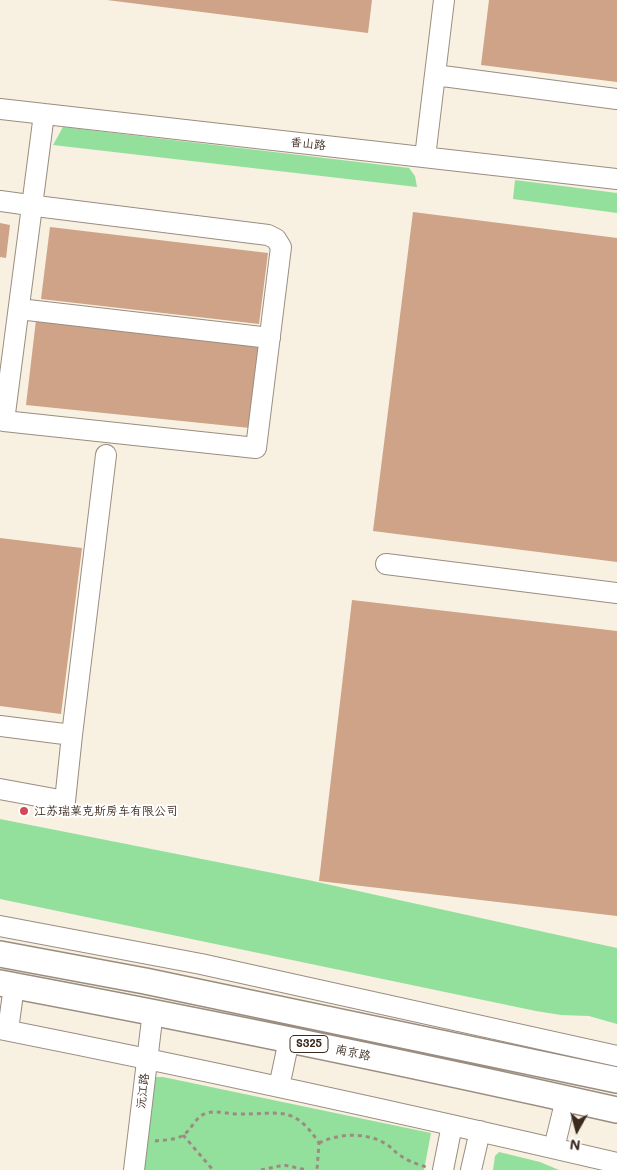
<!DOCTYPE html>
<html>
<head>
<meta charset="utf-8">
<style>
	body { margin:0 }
	#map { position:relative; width:617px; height:1170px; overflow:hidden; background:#f8f0e1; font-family:Mali,sans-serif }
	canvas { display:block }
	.north { position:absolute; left:552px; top:1105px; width:50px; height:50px; -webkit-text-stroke:4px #fff; paint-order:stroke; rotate:187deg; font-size:14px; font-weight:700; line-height:20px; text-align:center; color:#3b2a1e }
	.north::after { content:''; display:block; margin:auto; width:18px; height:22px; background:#3b2a1e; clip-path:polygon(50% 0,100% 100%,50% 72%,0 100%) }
</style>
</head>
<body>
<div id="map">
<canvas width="617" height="1170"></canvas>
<div class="north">N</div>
</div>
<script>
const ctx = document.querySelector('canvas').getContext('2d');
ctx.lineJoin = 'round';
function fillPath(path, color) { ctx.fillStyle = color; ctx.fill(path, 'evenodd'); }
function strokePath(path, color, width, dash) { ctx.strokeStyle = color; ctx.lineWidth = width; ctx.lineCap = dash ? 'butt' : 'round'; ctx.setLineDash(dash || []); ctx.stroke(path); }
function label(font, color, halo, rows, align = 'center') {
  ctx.font = font + ' Mali,"LXGW WenKai TC",sans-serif'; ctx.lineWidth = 4; ctx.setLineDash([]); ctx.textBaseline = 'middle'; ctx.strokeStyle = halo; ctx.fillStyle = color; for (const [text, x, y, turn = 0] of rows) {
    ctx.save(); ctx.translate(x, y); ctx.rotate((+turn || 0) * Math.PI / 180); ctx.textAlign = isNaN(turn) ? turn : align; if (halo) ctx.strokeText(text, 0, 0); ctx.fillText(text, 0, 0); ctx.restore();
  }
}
const green = new Path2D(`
	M63 127 409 168 415 176 417 187 53 145Z
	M515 180 617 193V213L513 199Z
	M0 819 308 880 617 948V1024L589 1016 561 1015 536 1011 0 899Z
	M156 1077H163L431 1133 424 1170H140L151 1081Z
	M499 1152 540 1162 559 1170H493L495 1156Z`);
const building = new Path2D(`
	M107 0H372L368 33Z
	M489 0H617V82L481 65Z
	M413 212 617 238V562L373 531Z
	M0 223 10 225 6 258 0 257Z
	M50 227 268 253 259 324 41 299Z
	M36 320 260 344 250 428 26 405Z
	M0 538 82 548 61 714 0 706Z
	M352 600 617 631V916L319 881Z`);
const path = new Path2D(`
	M183 1135 213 1170
	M155 1141C164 1140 174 1140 182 1136 192 1130 195 1116 207 1113 217 1110 228 1114 238 1114 278 1115 293 1103 319 1143L317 1170
	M319 1143C339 1133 367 1132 386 1144 391 1147 394 1151 398 1154 406 1160 416 1164 426 1167
	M261 1170 284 1165 307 1170`);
const minor = new Path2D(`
	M435 75 617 99
	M0 109 617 179
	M425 157 444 0
	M0 201 44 207 268 235 276 239 281 247 256 448 4 421 44 114
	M19 309 270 338
	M386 564 617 593
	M0 726 72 735 106 455
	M0 789 65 801 72 735
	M0 926 201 964 617 1056
	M0 1029C206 1070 412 1115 617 1163
	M8 1030 14 986
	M279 1087 289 1040
	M554 1148 566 1099
	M134 1170 153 1011
	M443 1170 452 1125
	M471 1170 480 1131`);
const major = new Path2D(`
	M0 954 145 981 617 1080
	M0 983C207 1022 412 1064 617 1110`);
const markers = [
	[24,811,5,"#d1495b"]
];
const shields = [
	[309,1044,38]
];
const shieldNames = [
	["S325",309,1044]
];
const streetNames = [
	["香山路",308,144,6],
	["南京路",353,1053,12],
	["沅江路",143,1091,-84]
];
const poiNames = [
	["江苏瑞莱克斯房车有限公司",34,811]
];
fillPath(green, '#93df9c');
fillPath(building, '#cea387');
strokePath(minor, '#9a8d80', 22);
strokePath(major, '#9a8d80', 28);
strokePath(path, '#9a8d80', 3, [4, 4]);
strokePath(minor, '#fff', 20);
strokePath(major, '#fff', 25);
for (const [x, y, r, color] of markers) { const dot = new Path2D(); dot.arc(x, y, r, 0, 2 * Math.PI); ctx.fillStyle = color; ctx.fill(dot); strokePath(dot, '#fff', 2); }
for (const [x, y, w] of shields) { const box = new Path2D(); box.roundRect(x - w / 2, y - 8.5, w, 17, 4); ctx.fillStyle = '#fff'; ctx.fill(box); strokePath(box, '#3b2a1e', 1); }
label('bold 11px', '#3b2a1e', null, shieldNames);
label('12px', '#3b2a1e', '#fff', streetNames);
label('12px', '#3b2a1e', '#fff', poiNames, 'left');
</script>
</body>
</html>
